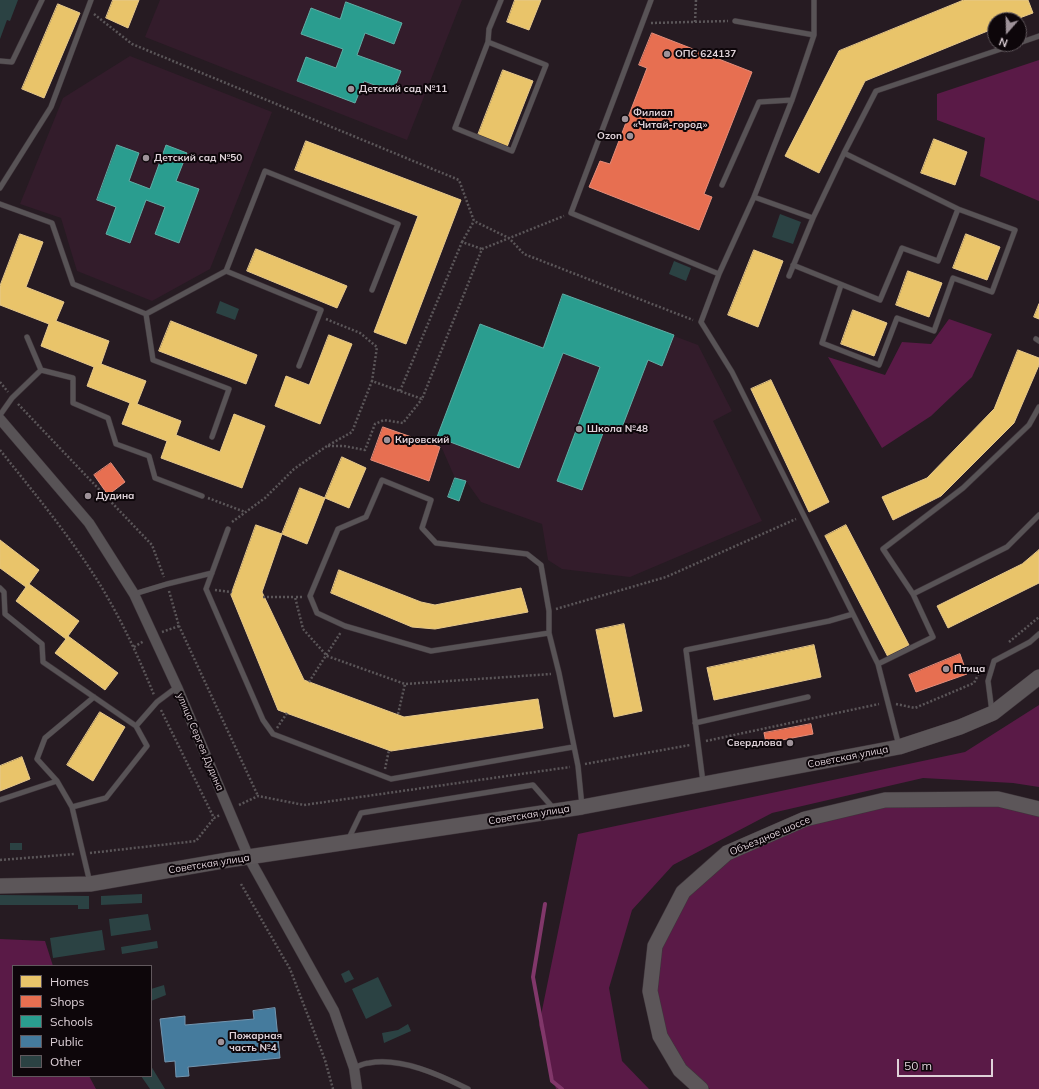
<!DOCTYPE html>
<html>
<head>
<meta charset="utf-8">
<style>
	body { margin:0 }
	#map { position:relative; width:1039px; height:1089px; overflow:hidden; background:#261b22; font-family:Mulish,sans-serif }
	canvas { display:block }
	.legend { position:absolute; left:12px; top:965px; width:140px; height:112px; box-sizing:border-box; background:#0d060a; border:1px solid #61585d; margin:0; padding:5px 7px; list-style:none; font-size:12px; color:#dfd2d9 }
	.legend li { display:flex; align-items:center; gap:8px; height:20px }
	.legend b { width:20px; border:1px solid #61585d }
	.north { position:absolute; left:987px; top:12px; width:40px; height:40px; box-sizing:border-box; background:#0d060a; border:1px solid #61585d; border-radius:50%; rotate:200deg; font-size:11px; font-weight:700; line-height:16px; text-align:center; color:#dfd2d9 }
	.north::after { content:''; display:block; margin:auto; width:14px; height:18px; background:#9e9299; clip-path:polygon(50% 0,100% 100%,50% 72%,0 100%) }
	.scale { position:absolute; left:897px; top:1059px; width:96px; height:18px; box-sizing:border-box; border:2px solid #dfd2d9; border-top:0; padding-left:5px; font-size:12px; line-height:14px; white-space:nowrap; color:#dfd2d9; -webkit-text-stroke:3px #0d060a; paint-order:stroke }
</style>
</head>
<body>
<div id="map">
<canvas width="1039" height="1089"></canvas>
<ul class="legend">
<li><b style="height:11px;background:#e9c46a"></b>Homes</li>
<li><b style="height:11px;background:#e76f51"></b>Shops</li>
<li><b style="height:11px;background:#2a9d8f"></b>Schools</li>
<li><b style="height:11px;background:#457b9d"></b>Public</li>
<li><b style="height:11px;background:#2b4243"></b>Other</li>
</ul>
<div class="north">N</div>
<div class="scale">50 m</div>
</div>
<script>
const ctx = document.querySelector('canvas').getContext('2d');
ctx.lineJoin = 'round';
function fillPath(path, color) { ctx.fillStyle = color; ctx.fill(path, 'evenodd'); }
function strokePath(path, color, width, dash) { ctx.strokeStyle = color; ctx.lineWidth = width; ctx.lineCap = dash ? 'butt' : 'round'; ctx.setLineDash(dash || []); ctx.stroke(path); }
function label(font, color, halo, rows, align = 'center') {
  ctx.font = font + ' Mulish,sans-serif'; ctx.lineWidth = 4; ctx.setLineDash([]); ctx.textBaseline = 'middle'; ctx.strokeStyle = halo; ctx.fillStyle = color; for (const [text, x, y, turn = 0] of rows) {
    ctx.save(); ctx.translate(x, y); ctx.rotate((+turn || 0) * Math.PI / 180); ctx.textAlign = isNaN(turn) ? turn : align; if (halo) ctx.strokeText(text, 0, 0); ctx.fillText(text, 0, 0); ctx.restore();
  }
}
const built = new Path2D(`
	M160 0H462L407 140 145 37Z
	M130 56 272 112 210 269 152 301 77 271 61 218 20 204 63 98Z
	M563 294 698 345 732 411 713 421 762 521 630 577 562 569 548 560 542 524 481 502 466 481 455 478 437 437 480 324 542 347Z`);
const green = new Path2D(`
	M1039 60V201L980 176 985 138 937 120V94Z
	M949 319 992 334 972 377 931 416 882 448 828 357 885 375 902 342 931 344Z
	M1039 705V787L1013 783 923 778 772 813 673 865 632 910 609 988 622 1061 649 1089H556L539 1025 578 834 965 752Z
	M879 804H994L1039 813V1089H710L683 1068 665 1035 656 992 657 949 685 899 730 857 805 825Z
	M0 939 45 941 53 966H13V1076H89L96 1089H0Z`);
const homes = new Path2D(`
	M113 0H139L128 28 106 18Z
	M515 0H541L529 30 507 22Z
	M964 0H1028L1033 13 1014 20H995V28L865 81 819 173 785 156 839 51Z
	M58 4 80 13 44 98 22 89Z
	M503 70 533 81 507 147 478 135Z
	M934 139 967 152 955 185 921 173Z
	M306 141 461 200 406 344 374 332 418 216 295 170Z
	M20 234 43 242 26 287 64 302 56 321 109 341 101 364 146 381 137 404 181 421 176 435 220 452 234 414 265 426 242 488 161 458 167 441 122 424 130 403 87 386 94 367 41 346 49 324 0 305V286Z
	M966 234 1000 247 987 280 953 268Z
	M256 249 347 286 337 308 247 271Z
	M754 250 783 261 758 327 728 315Z
	M908 271 942 283 929 317 896 305Z
	M1039 304V319L1034 317Z
	M853 310 887 323 874 356 841 344Z
	M171 321 257 355 246 384 159 351Z
	M329 335 352 344 320 424 275 406 286 376 309 385Z
	M1018 350 1039 358V365L1014 423 941 496 893 520 882 497 927 478 994 409Z
	M771 380 829 502 809 512 751 389Z
	M342 457 366 468 349 508 325 498Z
	M300 488 325 498 307 544 282 534Z
	M256 525 282 534 262 592 304 680 404 717 538 699 543 728 391 751 278 710 231 595Z
	M846 525 909 645 888 657 825 536Z
	M0 540 39 570 29 584 79 621 68 636 118 673 105 690 55 653 66 639 16 601 26 587 0 568Z
	M1039 550V583L948 628 937 606 1022 564Z
	M339 570 421 602 435 605 521 588 528 612 435 629 412 627 331 593Z
	M624 624 642 711 614 717 596 630Z
	M814 645 821 677 714 700 707 668Z
	M100 712 125 727 93 781 67 765Z
	M22 757 30 779 0 791V766Z`);
const shops = new Path2D(`
	M652 33 752 72 704 194 712 197 699 230 589 187 600 161 610 164 647 68 639 65Z
	M383 427 440 447 429 481 371 460Z
	M111 463 125 482 108 495 94 475Z
	M960 654 967 674 916 692 909 675Z
	M811 724 813 734 766 743 764 733Z`);
const schools = new Path2D(`
	M346 2 402 23 394 44 365 33 357 55 401 71 393 92 364 81 355 103 297 81 306 57 336 68 343 49 301 34 311 8 340 19Z
	M117 145 139 153 129 181 150 189 166 145 187 153 176 181 199 189 179 243 155 234 165 207 146 200 130 243 106 234 116 207 97 200Z
	M563 294 674 335 662 366 648 360 621 430 606 425 582 490 557 481 600 367 563 353 519 468 437 437 480 324 543 348Z
	M455 478 466 481 459 501 448 497Z`);
const public = new Path2D(`
	M275 1008 280 1058 188 1067 189 1076 176 1077 175 1061 165 1062 160 1019 185 1016V1025L254 1019 253 1011Z`);
const stream = new Path2D(`
	M545 904 533 977 552 1081 562 1089`);
const building = new Path2D(`
	M0 0H18L10 21 7 20 0 39Z
	M780 214 801 222 793 244 772 237Z
	M674 261 691 268 686 281 669 274Z
	M220 301 239 309 235 320 216 313Z
	M10 843H22V850H10Z
	M142 894V903L101 905V896Z
	M0 895 89 896V909H78V905H0Z
	M148 914 151 930 111 936 109 919Z
	M102 930 105 950 53 958 50 938Z
	M157 941 158 948 122 954 121 947Z
	M349 970 354 979 345 983 341 974Z
	M378 977 392 1006 366 1019 352 989Z
	M164 985 166 995 151 1001V989Z
	M408 1024 411 1031 384 1043 382 1033 398 1030Z
	M151 1066 165 1089H150L141 1076H151Z`);
const path = new Path2D(`
	M94 14 132 44 459 180 474 221 509 238 524 254 693 320
	M695 22 696 0
	M651 23 728 21
	M462 242 474 221
	M326 319 360 333 377 347 372 381
	M0 382 8 392
	M400 391 462 242 482 249
	M18 404 152 545 164 577
	M328 446H344L365 450 375 424 384 420 403 423 422 399
	M0 450C32 490 64 529 92 572 117 610 137 653 154 695
	M208 498 245 512
	M232 522 265 498 294 469 327 446 352 432 372 381 422 399 482 249 564 216
	M215 590 232 592
	M169 591 179 626 258 796
	M263 597H295
	M302 597H295L303 629 327 656 405 684 551 674
	M556 609 666 577 796 519
	M162 632 179 626
	M1009 642 1039 617
	M134 647 144 641
	M309 682 341 632
	M896 704 915 708 974 683 981 669
	M161 710 214 818 220 815
	M398 714 405 684
	M277 728 287 713
	M706 741 879 704
	M585 764 690 745
	M385 769 389 750
	M239 805 258 796 304 805 570 767
	M90 853 196 841 214 818
	M0 860 75 854
	M241 884 290 969 325 1060 333 1089`);
const lane = new Path2D(`
	M651 0 571 213 719 274
	M814 0V35L792 100 754 197 719 274 701 322 732 372 878 664 899 746
	M735 21 814 35
	M488 42 546 65 512 151 455 128 488 42 489 29 501 0
	M1019 43 1039 36
	M0 61 12 62 42 0
	M844 153 958 209
	M722 185 759 102 792 100
	M0 188 51 107 91 0
	M754 197 813 218 789 276
	M0 204 52 223 73 284 146 314 153 360 229 389 212 437
	M813 218 844 153 876 91 1016 44
	M793 265 880 300 902 248 938 261 958 209 1015 230 992 292 953 278 934 331 897 318 879 365 822 343 841 285
	M226 271 265 171 398 224 372 290
	M146 314 226 271 321 310 299 366
	M27 337 41 370
	M1036 339 1039 341
	M0 415 12 398 41 370 73 378V403L108 418 116 444 149 456 155 478 202 496
	M228 529 206 589 263 720 273 734 391 779 573 747
	M0 588 4 592 5 614 42 644 43 662 136 726 147 746 106 798 72 807
	M134 594 167 584 212 573
	M913 594 1007 547 1039 515
	M549 633 431 651 345 626 317 613 310 596 338 529 366 517 382 480 431 500 422 528 436 543 527 554 541 565 549 611V633L559 673 578 766 582 806
	M878 664 933 637 913 594 883 549 963 488 1029 425 1039 407
	M992 712 988 681 994 661 1030 642 1039 634
	M695 723 808 697
	M136 726 157 702 177 687
	M703 782 686 650 829 621 853 614
	M0 800 57 781
	M348 840 361 813 533 785 554 809
	M90 883 72 807 57 781 37 759 45 738 94 697
	M354 1068C359 1066 364 1063 369 1063 401 1057 440 1075 468 1089`);
const street = new Path2D(`
	M0 419 89 523 134 594 177 687 249 858 334 1011 354 1068 357 1089`);
const secondary = new Path2D(`
	M0 886 90 884 228 860 582 807 899 747 960 727 993 713 1039 677
	M701 1089 680 1070 660 1036 650 991 655 946 683 892 727 853 805 819 885 800 998 799 1039 809`);
const markers = [
	[667,54,4,"#9e9299"],
	[351,89,4,"#9e9299"],
	[625,119,4,"#9e9299"],
	[630,136,4,"#9e9299"],
	[146,158,4,"#9e9299"],
	[579,429,4,"#9e9299"],
	[387,440,4,"#9e9299"],
	[88,496,4,"#9e9299"],
	[946,669,4,"#9e9299"],
	[790,743,4,"#9e9299"],
	[221,1042,4,"#9e9299"]
];
const poiNames = [
	["ОПС 624137",675,54],
	["Детский сад №11",359,89],
	["Филиал",633,113],
	["«Читай-город»",633,125],
	["Ozon",622,136,"right"],
	["Детский сад №50",154,158],
	["Школа №48",587,429],
	["Кировский",395,440],
	["Дудина",96,496],
	["Птица",954,669],
	["Свердлова",782,743,"right"],
	["Пожарная",229,1036],
	["часть №4",229,1048]
];
const streetNames = [
	["улица Сергея Дудина",200,742,67],
	["Советская улица",848,757,-11],
	["Советская улица",529,815,-9],
	["Объездное шоссе",770,836,-23],
	["Советская улица",209,864,-9]
];
fillPath(built, '#331c2b');
fillPath(green, '#5a1a47');
fillPath(homes, '#e9c46a');
strokePath(homes, '#e6c88b', 1);
fillPath(shops, '#e76f51');
strokePath(shops, '#e58d7a', 1);
fillPath(schools, '#2a9d8f');
strokePath(schools, '#60ada5', 1);
fillPath(public, '#457b9d');
strokePath(public, '#7395af', 1);
strokePath(stream, '#81376a', 4);
fillPath(building, '#2b4243');
strokePath(lane, '#3f353b', 6);
strokePath(street, '#3f353b', 11);
strokePath(secondary, '#3f353b', 16);
strokePath(path, '#5b5659', 2.5, [2, 2]);
strokePath(lane, '#585356', 5);
strokePath(street, '#585356', 10);
strokePath(secondary, '#5c5659', 15);
for (const [x, y, r, color] of markers) { const dot = new Path2D(); dot.arc(x, y, r, 0, 2 * Math.PI); ctx.fillStyle = color; ctx.fill(dot); strokePath(dot, '#0d060a', 1.5); }
label('bold 10px', '#dfd2d9', '#0d060a', poiNames, 'left');
label('10px', '#dfd2d9', '#0d060a', streetNames);
</script>
</body>
</html>
